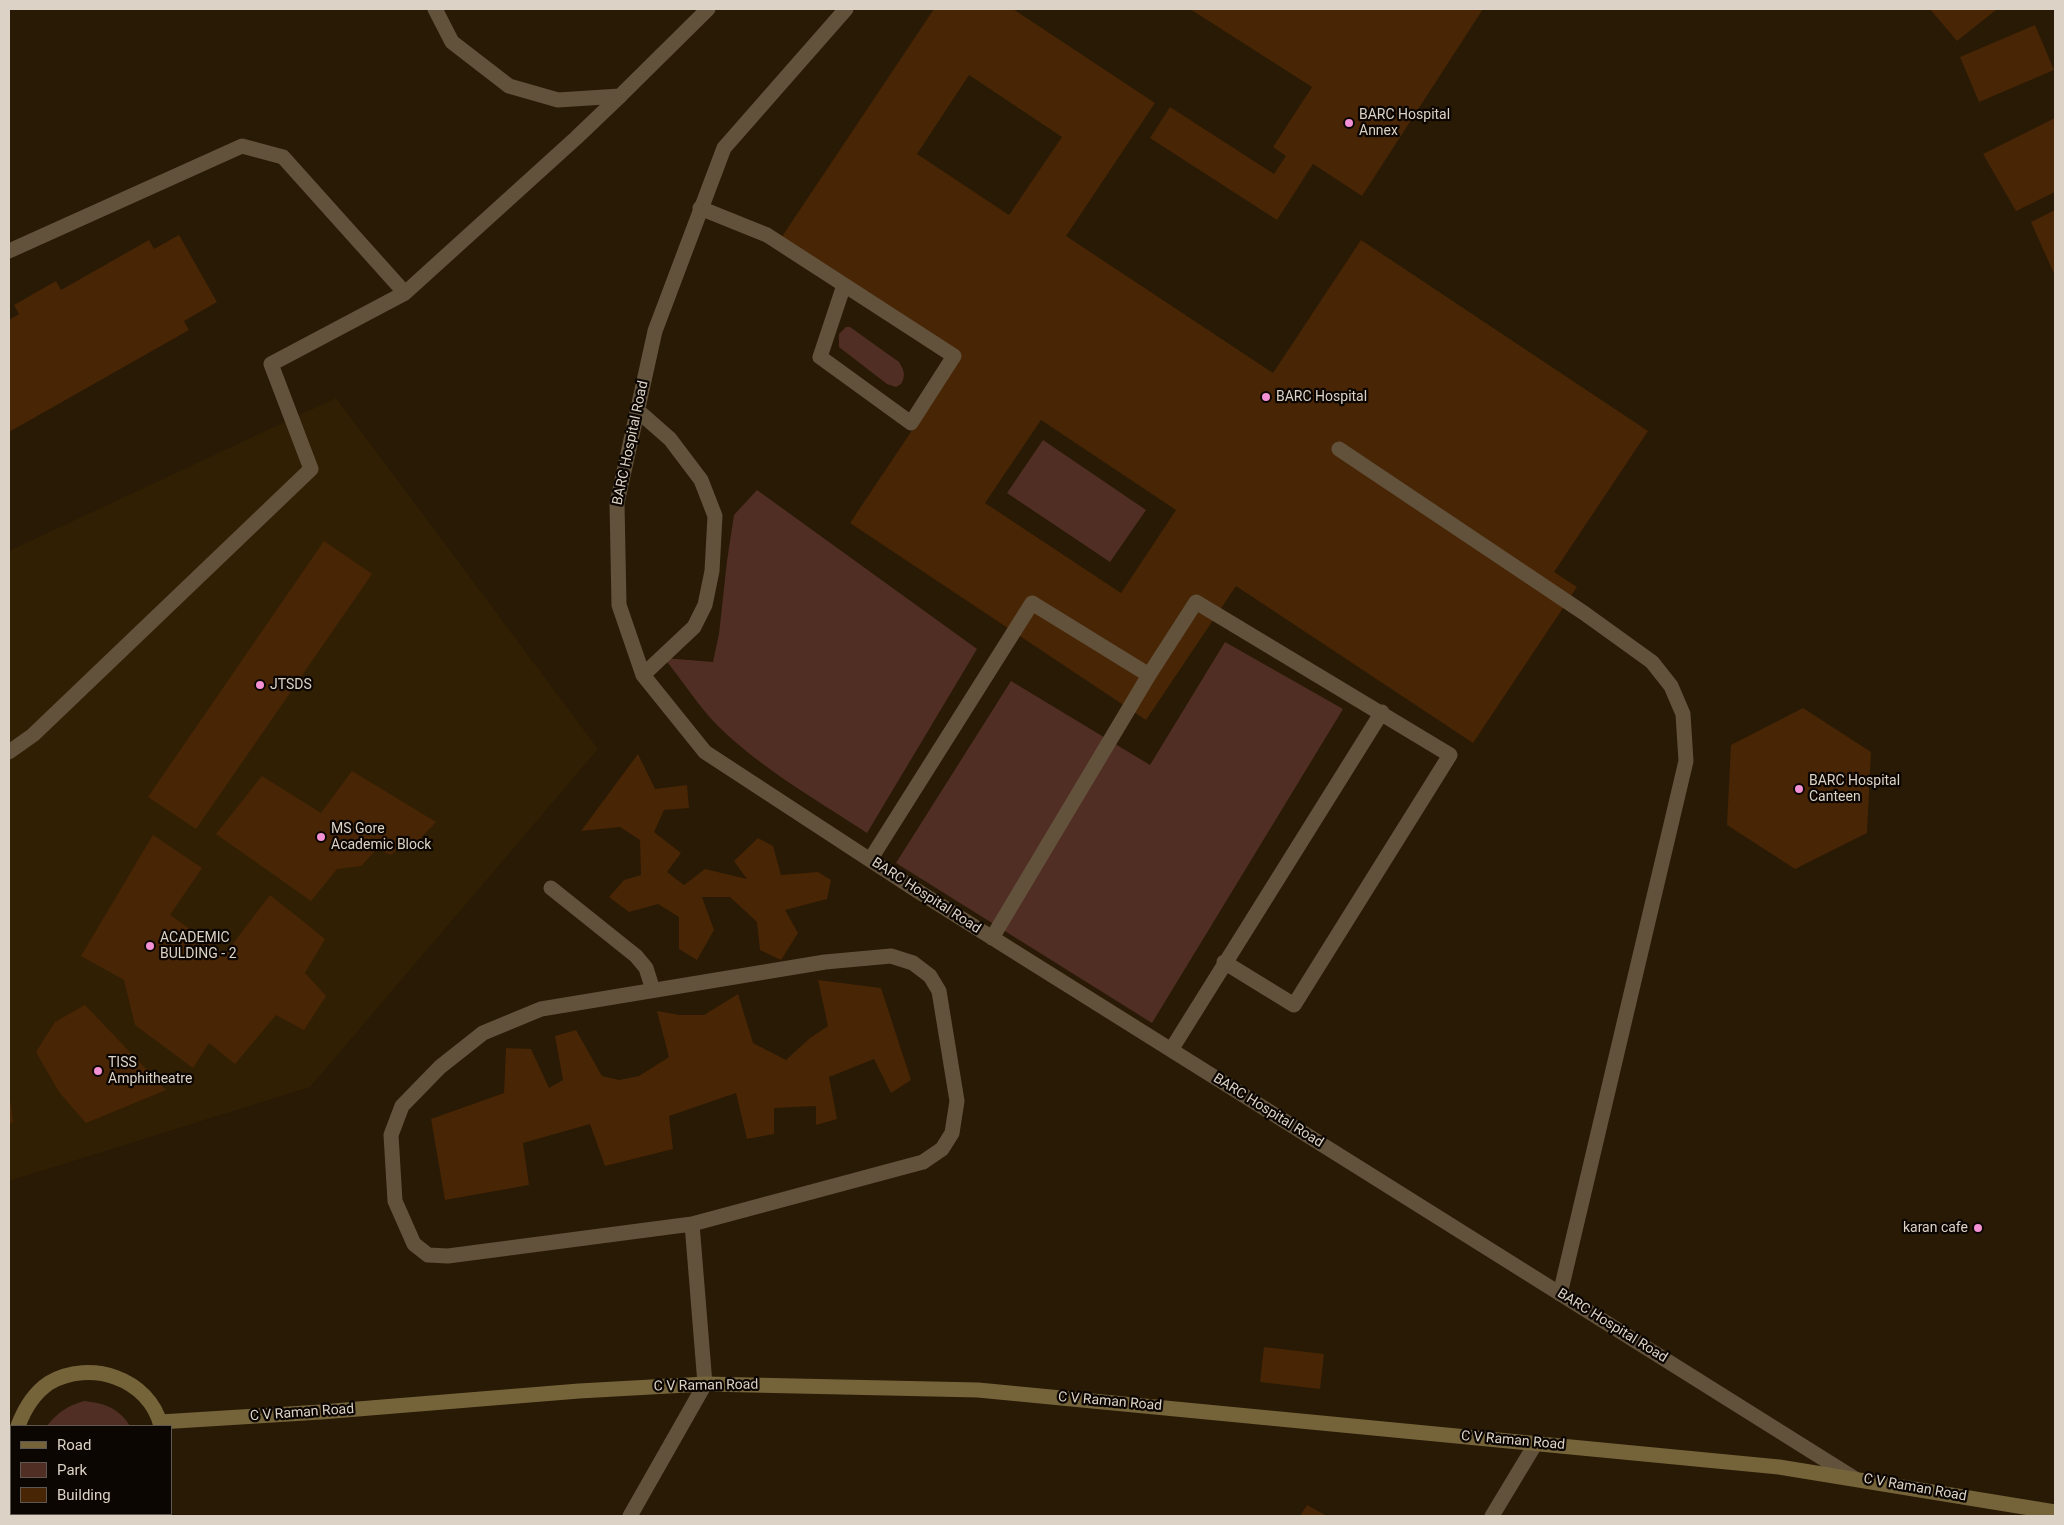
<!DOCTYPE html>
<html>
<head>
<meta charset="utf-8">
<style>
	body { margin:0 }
	#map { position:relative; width:2064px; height:1525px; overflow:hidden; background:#281a05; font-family:Roboto,sans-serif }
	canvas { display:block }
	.frame { position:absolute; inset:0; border:10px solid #dcd3c6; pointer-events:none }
	.legend { position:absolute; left:10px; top:1425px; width:162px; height:90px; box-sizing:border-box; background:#0c0602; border:1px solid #5f5850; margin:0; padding:6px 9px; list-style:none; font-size:15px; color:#dcd3c6 }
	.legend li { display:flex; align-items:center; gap:10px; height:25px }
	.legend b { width:25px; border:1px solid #5f5850 }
</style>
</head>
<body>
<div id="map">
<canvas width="2064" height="1525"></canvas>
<div class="frame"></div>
<ul class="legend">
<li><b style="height:6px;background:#75633a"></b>Road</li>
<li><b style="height:14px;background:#512e24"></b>Park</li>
<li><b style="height:14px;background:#482505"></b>Building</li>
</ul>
</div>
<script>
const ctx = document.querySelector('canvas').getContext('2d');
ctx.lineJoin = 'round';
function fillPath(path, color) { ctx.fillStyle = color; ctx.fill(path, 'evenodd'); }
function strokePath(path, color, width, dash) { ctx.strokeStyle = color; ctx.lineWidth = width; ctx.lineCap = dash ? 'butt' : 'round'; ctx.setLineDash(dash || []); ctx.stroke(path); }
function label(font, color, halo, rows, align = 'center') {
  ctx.font = font + ' Roboto,sans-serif'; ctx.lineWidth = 4.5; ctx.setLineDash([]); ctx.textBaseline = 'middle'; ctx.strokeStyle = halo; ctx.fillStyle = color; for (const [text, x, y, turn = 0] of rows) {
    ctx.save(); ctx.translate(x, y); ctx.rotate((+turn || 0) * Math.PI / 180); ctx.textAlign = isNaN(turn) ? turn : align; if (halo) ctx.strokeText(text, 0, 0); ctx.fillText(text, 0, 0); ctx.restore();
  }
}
const built = new Path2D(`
	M336 398 598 749 310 1087 9 1181V551Z`);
const green = new Path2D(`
	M846 327H850L899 362C904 370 906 376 901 384L896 387 887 384 839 347V334Z
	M1043 440 1146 510 1110 562 1007 493Z
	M757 490 977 649 867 833C817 800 762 769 719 727 699 707 682 680 664 658L713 662 719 634 727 561 734 515Z
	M1225 642 1343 709 1152 1023 896 863 1011 681 1150 765Z
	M84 1401C104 1403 119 1408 130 1426H47C58 1412 67 1406 84 1401Z`);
const building = new Path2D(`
	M934 9H1013L1155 103 1066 236 1273 373 1361 240 1648 431 1554 572 1577 587 1473 743 1236 586 1146 720 850 523 955 366 775 247ZM969 75 1062 137 1009 215 917 154ZM1041 420 1176 510 1121 593 985 503Z
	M1190 9H1483L1362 196 1313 164 1277 220 1150 138 1170 107 1274 174 1286 156 1273 147 1312 87Z
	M1930 9H1997L1957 41Z
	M2035 25 2054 70 1979 102 1960 57Z
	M2055 118V192L2016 211 1983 154Z
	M2055 210V276L2031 222Z
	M179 235 217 302 184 321 189 330 9 432V320L19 314 14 305 56 281 61 290 149 240 154 249Z
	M324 541 372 574 196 829 148 797Z
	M1803 708 1871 752 1867 833 1795 869 1727 825 1731 745Z
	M638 754 655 789 687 785 689 808 664 810 654 832 681 853 667 872 684 885 705 869 747 879 734 861 758 838 773 846 781 875 818 872 831 880 827 899 785 910 798 933 781 960 760 950 757 922 730 897H702L714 930 697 960 679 949V917L658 904 629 912 609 897 624 880 641 875 640 840 620 827 581 831Z
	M352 771 436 822 412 847 405 841 391 855 377 849 361 866 337 869 311 901 216 834 262 776 321 813Z
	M153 835 202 868 170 915 225 954 270 895 325 939 305 973 326 996 304 1030 276 1015 235 1064 209 1043 193 1068 135 1025 124 980 81 956Z
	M818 980 881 988 911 1080 891 1093 874 1059 829 1077 837 1119 816 1125V1106L774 1108V1134L747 1139 736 1093 669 1116 673 1149 605 1166 590 1124 523 1143 529 1185 445 1200 431 1119 504 1093 506 1048 531 1049 549 1088 563 1080 555 1036 576 1030 602 1076 619 1080 639 1076 669 1057 657 1011 680 1015H704L738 994 753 1043 786 1060 810 1038 828 1026Z
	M85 1005 166 1090 86 1123 59 1092 36 1052 55 1022Z
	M9 1091 13 1122 9 1124Z
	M1264 1347 1324 1354 1320 1389 1260 1382Z
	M1307 1505 1327 1516H1300Z`);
const lane = new Path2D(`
	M846 9 724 148 655 331 617 503 619 605 643 675 705 752 916 890 1854 1478
	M700 208 767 235 954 356 911 423 820 357 844 285
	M9 251 242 146 283 157 405 293
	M637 410 670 439 701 480 715 516 712 571 705 605 694 627 643 675
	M1339 449 1584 613 1652 662 1671 686 1683 714 1686 761 1560 1294
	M9 752 33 735 311 469 271 364 405 293 576 138 620 96
	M870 860 1032 603 1149 675
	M992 938 1149 675 1196 602 1450 755 1294 1005 1224 962
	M1171 1050 1382 712
	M630 1516 705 1384
	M1492 1516 1536 1443`);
const street = new Path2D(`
	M435 9 452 42 509 86 558 100 620 96 708 9
	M551 888 636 956 646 968 653 990
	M692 1224 448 1256 428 1255 414 1244 395 1201 391 1135 402 1106 440 1067 483 1033 541 1009 825 962 891 956 913 963 930 976 939 991 957 1101 952 1133 942 1149 923 1162 692 1224 705 1384`);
const secondary = new Path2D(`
	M160 1422 321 1412 579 1391 705 1384 978 1390 1779 1467 2055 1512
	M18 1426C24 1410 34 1393 49 1383 90 1359 149 1378 161 1426
	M9 1452 11 1451
	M63 1514 71 1516
	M111 1516 118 1514`);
const markers = [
	[1349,123,5,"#f491d4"],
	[1266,397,5,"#f491d4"],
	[260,685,5,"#f491d4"],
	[1799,789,5,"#f491d4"],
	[321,837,5,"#f491d4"],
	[150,946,5,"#f491d4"],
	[98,1071,5,"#f491d4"],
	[1978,1228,5,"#f491d4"]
];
const poiNames = [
	["BARC Hospital",1359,115],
	["Annex",1359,131],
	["BARC Hospital",1276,397],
	["JTSDS",270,685],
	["BARC Hospital",1809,781],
	["Canteen",1809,797],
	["MS Gore",331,829],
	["Academic Block",331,845],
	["ACADEMIC",160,938],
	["BULDING - 2",160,954],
	["TISS",108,1063],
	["Amphitheatre",108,1079],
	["karan cafe",1968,1228,"right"]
];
const streetNames = [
	["BARC Hospital Road",631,443,-78],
	["BARC Hospital Road",926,896,33],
	["BARC Hospital Road",1268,1111,32],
	["BARC Hospital Road",1612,1326,32],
	["C V Raman Road",706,1386,-1],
	["C V Raman Road",1110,1402,5],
	["C V Raman Road",302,1413,-4],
	["C V Raman Road",1513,1441,5],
	["C V Raman Road",1915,1488,10]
];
fillPath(built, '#311f03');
fillPath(green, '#512e24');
fillPath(building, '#482505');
strokePath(lane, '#62523c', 15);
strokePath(street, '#62523c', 15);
strokePath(secondary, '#75633a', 15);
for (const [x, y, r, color] of markers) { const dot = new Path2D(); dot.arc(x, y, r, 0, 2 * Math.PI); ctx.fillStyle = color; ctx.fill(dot); strokePath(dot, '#0c0602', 2); }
label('14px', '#dcd3c6', '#0c0602', poiNames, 'left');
label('14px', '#dcd3c6', '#0c0602', streetNames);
</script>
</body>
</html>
